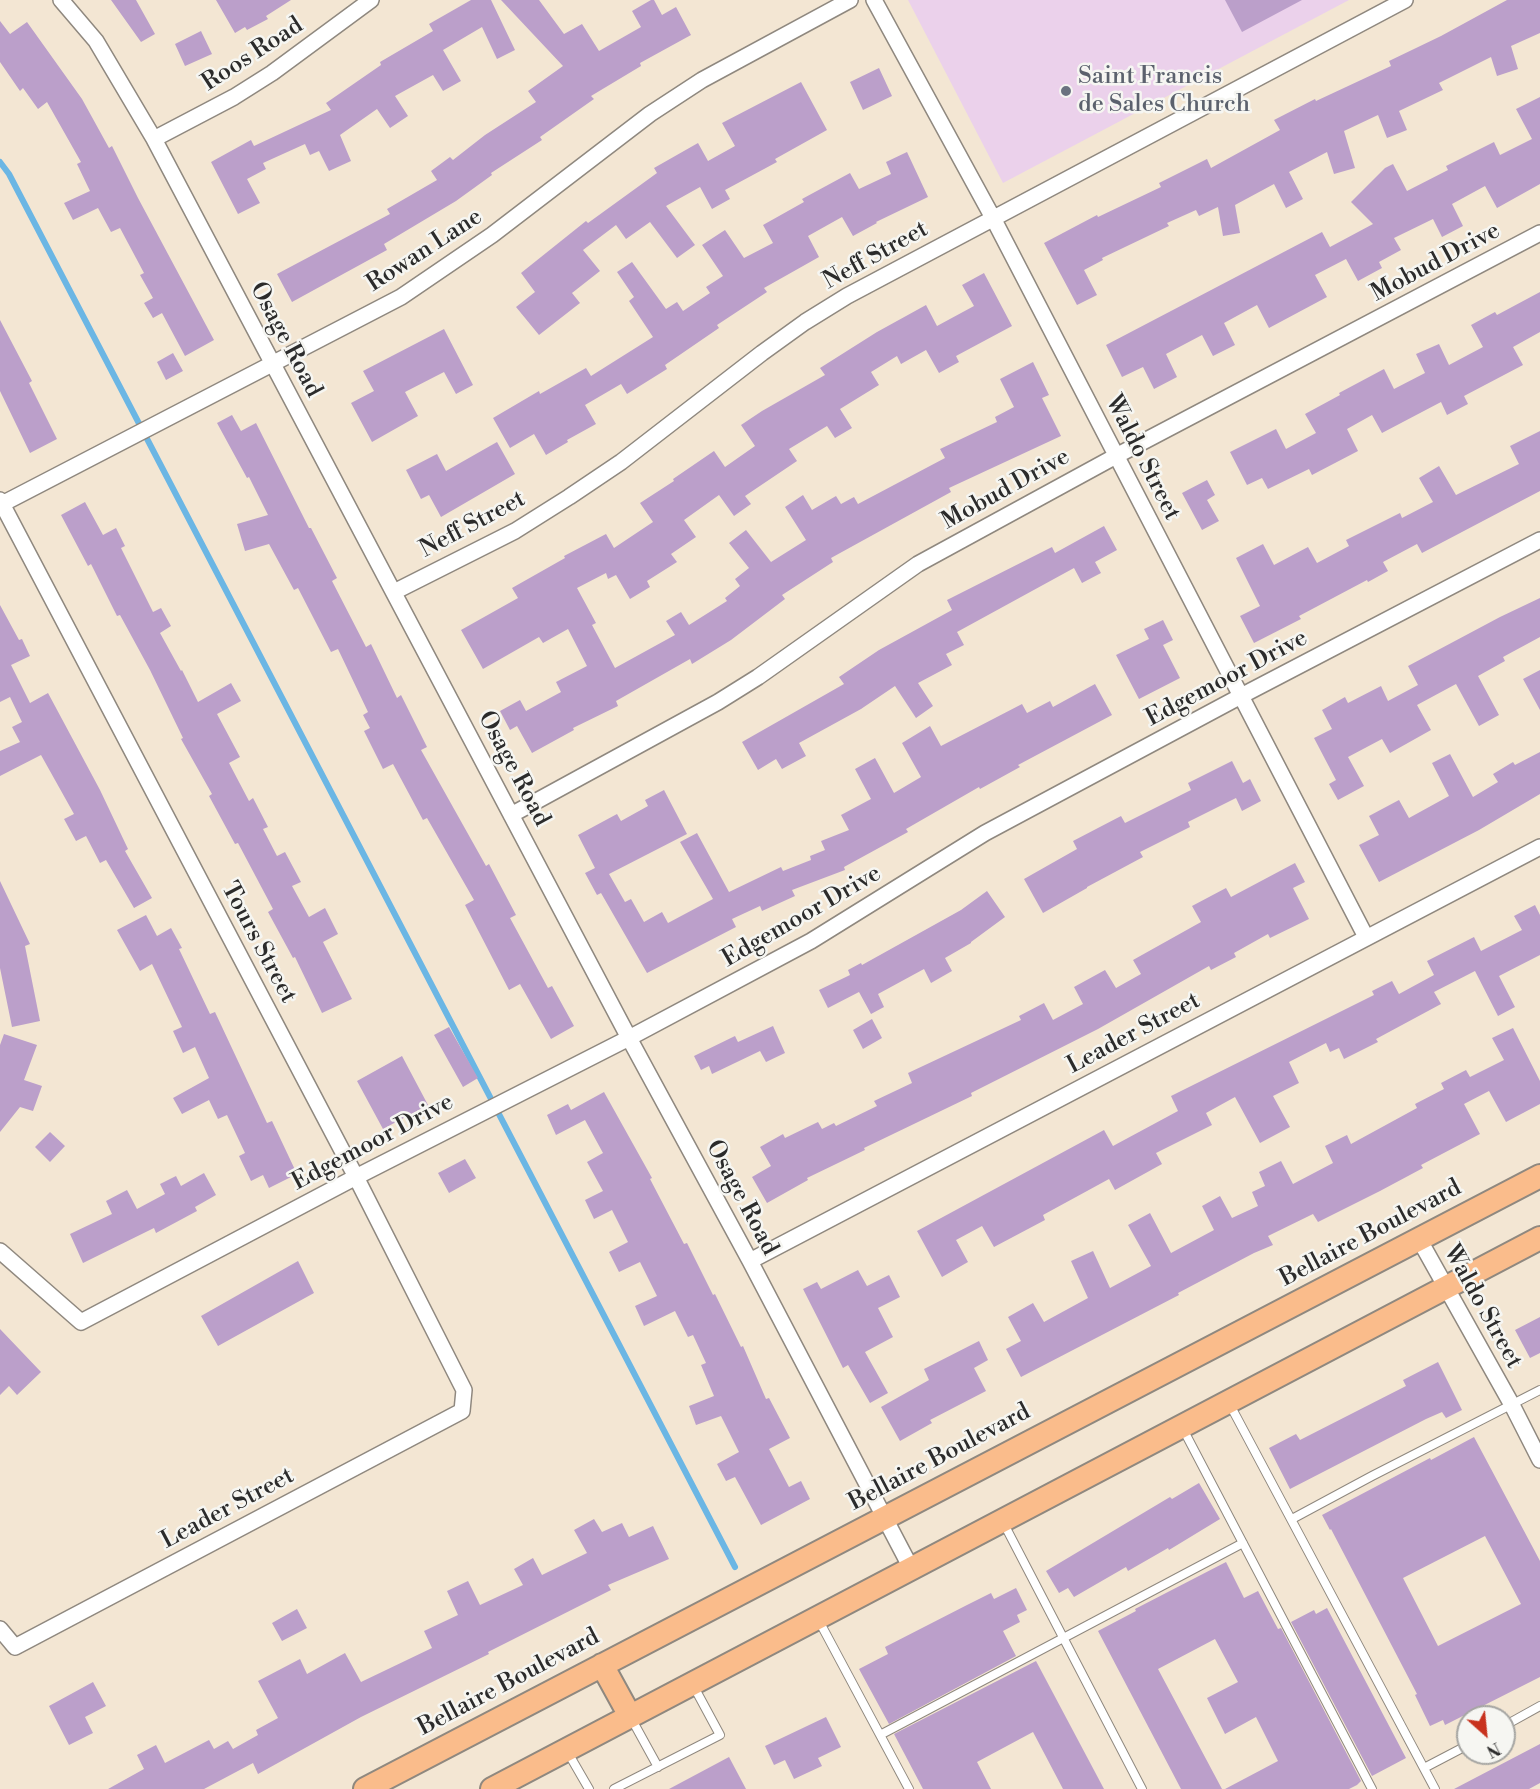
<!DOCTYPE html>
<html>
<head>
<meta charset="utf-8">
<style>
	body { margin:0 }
	#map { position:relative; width:1540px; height:1789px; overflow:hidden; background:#f3e6d3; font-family:"Libre Bodoni",serif }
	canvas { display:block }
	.north { position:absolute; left:1456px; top:1705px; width:60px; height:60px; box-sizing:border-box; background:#f6f6f2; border:2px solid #a5a5a2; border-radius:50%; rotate:153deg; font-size:16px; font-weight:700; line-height:24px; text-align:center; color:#2b2b2b }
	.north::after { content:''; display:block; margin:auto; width:21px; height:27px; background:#c8321e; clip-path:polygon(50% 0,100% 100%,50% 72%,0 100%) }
</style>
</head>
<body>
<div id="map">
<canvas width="1540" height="1789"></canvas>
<div class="north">N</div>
</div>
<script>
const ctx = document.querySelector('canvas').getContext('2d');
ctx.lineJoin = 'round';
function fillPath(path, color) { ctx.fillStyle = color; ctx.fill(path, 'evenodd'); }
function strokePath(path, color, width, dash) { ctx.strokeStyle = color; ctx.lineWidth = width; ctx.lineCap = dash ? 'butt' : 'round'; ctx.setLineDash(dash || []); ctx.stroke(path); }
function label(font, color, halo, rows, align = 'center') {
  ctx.font = font + ' "Libre Bodoni",serif'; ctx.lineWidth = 5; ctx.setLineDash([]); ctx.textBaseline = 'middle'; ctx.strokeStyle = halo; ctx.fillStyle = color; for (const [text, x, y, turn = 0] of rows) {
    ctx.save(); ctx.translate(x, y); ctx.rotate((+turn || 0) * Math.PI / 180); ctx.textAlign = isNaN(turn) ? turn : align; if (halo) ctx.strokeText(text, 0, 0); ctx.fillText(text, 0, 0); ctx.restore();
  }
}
const built = new Path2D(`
	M908 0H1349L1003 183Z`);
const stream = new Path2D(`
	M0 162 9 174 735 1567`);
const building = new Path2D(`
	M111 0H136L155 34 141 42Z
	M216 0H291L266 16 268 19 247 30 245 27 235 33Z
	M471 0H491L515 50 497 59 482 27 443 50 461 81 443 91 433 75 395 96 408 116 390 128 377 109 340 135 351 161 329 171 319 151 310 155 305 144 263 163 266 169 247 179 260 203 238 214 211 162 251 140 254 146 331 110 326 103 381 65 380 62 433 31 429 24Z
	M501 0H539L564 34 582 24 599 51 641 27 632 11 651 0H654L662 15 676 7 691 35 640 63 641 66 591 96 594 99 540 137 542 140 491 173 492 175 456 201 384 244 387 250 292 302 277 274 390 214 387 209 437 180 431 171 450 157 453 160 485 135 536 102 528 91 563 66Z
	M1225 0H1302L1242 32Z
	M1507 0H1540V33L1511 46 1518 69 1497 76 1491 57 1439 83 1443 90 1399 111 1407 130 1387 138 1378 115 1344 131 1355 168 1334 174 1327 152 1289 172 1303 199 1286 208 1274 184 1235 205 1240 233 1223 236 1218 207 1199 216 1196 210 1167 223 1169 226 1102 258 1103 260 1084 270 1097 295 1077 305 1044 243 1097 215 1098 217 1161 187 1159 183 1207 159 1211 168 1280 130 1274 120 1315 99 1316 101 1391 66 1389 61 1441 36Z
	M0 21 10 34 27 22 82 99 109 148 112 146 138 198 214 340 185 356 162 313 153 318 144 303 153 298 140 275 144 273 120 228 111 232 98 208 73 220 64 203 90 191 77 164 81 162 47 102 38 109 23 88 20 91 0 62Z
	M201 31 212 54 185 66 175 44Z
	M879 68 892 96 863 110 850 82Z
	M801 82 827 130 775 159 777 162 725 190 730 199 712 209 700 187 666 206 695 245 677 258 650 222 626 239 616 225 583 250 600 271 572 293 580 303 539 335 516 307 535 292 521 273 586 221 588 223 657 173 654 168 698 143 708 161 735 146 722 123Z
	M1540 97V184L1497 208 1485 186 1452 204 1463 226 1442 237 1433 219 1394 238 1401 250 1379 262 1382 268 1358 281 1346 259 1315 275 1327 297 1269 328 1257 305 1224 323 1235 345 1213 356 1202 335 1166 354 1177 377 1154 389 1143 367 1122 377 1106 345 1322 232 1330 247 1373 224 1351 202 1385 168 1393 164 1407 191 1448 170 1446 166 1494 142 1500 155 1532 139 1516 109Z
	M907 152 928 197 876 222 877 223 853 236 842 217 808 236 819 257 764 288 767 292 717 325 719 328 665 365 667 369 627 394 621 384 585 405 596 424 567 440 568 442 546 455 534 434 510 448 493 418 539 391 540 394 586 368 591 376 653 337 629 301 634 297 617 272 632 262 666 309 677 302 683 311 710 293 706 287 723 276 702 245 725 230 744 258 773 243 763 225 804 202 802 199 850 173 859 189 891 174 886 162Z
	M984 273 1012 326 956 356 959 362 939 373 926 350 901 364 897 356 871 372 879 385 840 409 852 428 835 438 827 426 789 449 797 461 745 496 751 504 734 516 719 495 684 520 696 537 671 554 677 562 647 581 650 587 630 599 616 575 608 579 606 573 577 588 596 623 592 625 615 668 675 635 666 621 681 612 689 625 727 601 725 598 740 586 735 579 749 568 729 543 746 530 771 562 806 540 785 507 803 495 812 510 836 496 841 504 854 497 858 504 945 458 940 449 997 422 995 417 1014 407 1000 379 1033 362 1049 395 1042 398 1061 436 949 488 951 492 831 558 833 562 782 595 785 599 731 640 692 664 690 659 616 701 618 706 573 728 574 730 532 753 517 726 510 730 500 711 520 700 526 711 561 692 556 682 587 666 568 629 543 643 539 637 483 669 461 630 518 598 512 588 565 558 564 556 606 534 614 548 653 522 640 503 674 481 673 479 714 451 725 467 755 446 741 425 762 411 825 375 820 368 877 332 926 305 937 326 974 306 962 285Z
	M1540 292V332L1513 347 1523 365 1464 396 1468 404 1447 415 1441 402 1382 433 1372 415 1347 429 1358 451 1312 475 1309 469 1268 489 1262 478 1247 485 1230 452 1276 429 1286 449 1316 433 1305 414 1340 395 1339 393 1384 369 1394 389 1425 373 1416 354 1439 344 1449 365 1483 347 1471 325 1495 312 1497 315Z
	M0 320 32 381 29 383 57 439 30 453 0 391Z
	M444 329 473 385 456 394 444 372 405 392 418 416 372 442 351 403 374 391 363 371Z
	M173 353 183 371 166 380 157 362Z
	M232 415 241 431 256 423 309 528H311L337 578 332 581 366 647 371 644 397 698 401 695 427 747 421 750 486 866 489 864 516 915 510 918 548 988 552 986 574 1026 551 1039 520 984 509 990 465 905 474 900 427 818 423 820 393 764 383 769 364 731 370 728 363 715 368 712 338 649 331 652 298 588 294 590 269 544 245 551 237 524 268 515 249 477 247 478 217 423Z
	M1540 431V491L1422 553 1417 544 1383 562 1388 571 1368 582 1367 580 1299 616 1301 619 1254 643 1240 616 1260 606 1236 558 1263 544 1274 565 1308 547 1317 563 1349 546 1346 540 1400 513 1402 518 1433 502 1419 478 1439 466 1456 495 1519 464 1510 446Z
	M497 442 515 474 441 517 429 495 421 499 406 470 437 454 446 471Z
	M1207 480 1215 495 1207 500 1219 521 1202 530 1182 493Z
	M85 502 103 535 116 528 125 546 121 548 153 612 161 608 171 626 160 633 181 671 182 670 198 702 231 683 241 701 217 714 240 757 229 763 249 801 253 798 268 827 263 829 277 856 285 852 301 882 292 886 309 917 325 908 338 934 323 942 352 999 322 1013 295 957 293 958 268 912 273 909 238 843 235 844 209 796 212 794 181 739 183 738 150 670 120 615 117 616 91 564 88 566 61 515Z
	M1104 526 1117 550 1095 562 1101 573 1082 583 1074 568 957 632 964 645 946 654 952 665 918 683 933 706 916 718 895 686 861 709 799 743 806 756 782 769 776 759 758 770 742 742 844 684 839 677 879 650 952 610 947 600 1052 547 1055 553Z
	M1540 598V637L1503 657 1505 661 1478 676 1499 715 1479 726 1456 684 1417 705 1431 730 1390 753 1382 739 1348 757 1364 786 1338 800 1329 784 1336 780 1314 738 1332 729 1322 710 1345 697 1348 703 1381 686 1388 701 1418 685 1408 666 1500 617Z
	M0 605 19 640 22 639 30 656 11 665 30 703 48 693 100 790 128 849 125 851 152 898 134 908 106 860 100 863 86 836 76 841 64 819 74 814 41 755 0 776V751L20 742 12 727 22 722 10 697 0 702Z
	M1163 620 1173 640 1163 645 1180 678 1139 699 1116 655 1149 639 1144 629Z
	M1540 670V710L1523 679Z
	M1095 684 1112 715 1018 765 1020 767 980 789 979 787 906 829 908 832 844 867 845 870 792 890 795 896 762 911 760 906 732 919 736 927 647 973 601 893 597 895 585 873 595 868 578 835 617 814 621 821 648 806 645 800 664 790 687 834 609 874 625 902 631 899 644 922 662 912 668 923 713 899 680 842 697 833 729 892 781 867 783 871 811 860 810 856 825 850 821 841 849 830 841 815 871 799 855 769 875 758 894 793 921 777 902 743 930 726 941 746 1022 704 1027 713 1050 701 1053 707Z
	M1540 752V794L1479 830 1379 882 1359 845 1379 835 1369 816 1399 800 1409 818 1449 796 1432 763 1450 754 1473 797 1498 782 1493 774 1513 762 1515 765Z
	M1232 761 1243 783 1250 779 1261 801 1242 811 1236 798 1188 822 1190 827 1140 852 1143 857 1087 887V888L1043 913 1024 879 1077 849 1073 841 1121 816 1125 823 1191 790 1188 783Z
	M1295 863 1305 882 1293 888 1309 919 1270 938 1268 934 1234 953 1236 957 1211 970 1209 966 1098 1029 971 1093 972 1096 864 1148 865 1150 807 1178 808 1180 767 1203 752 1177 771 1166 760 1147 783 1134 785 1138 818 1122 822 1129 834 1123 836 1126 877 1106 874 1101 912 1083 908 1073 1021 1020 1019 1016 1044 1003 1053 1020 1083 1004 1074 987 1105 970 1116 988 1141 974 1133 960 1201 922 1192 906 1226 888 1231 897Z
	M0 881 30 944 25 946 40 1021 12 1027 0 968Z
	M987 891 1005 917 971 942V943L945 958 952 971 931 983 924 969 878 994 884 1007 871 1014 859 992 828 1008 819 990 850 975 848 970 861 963 862 965 961 910Z
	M1535 905 1540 915V955L1499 976 1515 1007 1498 1016 1475 971 1434 992 1441 1004 1376 1039 1378 1042 1344 1059 1339 1048 1330 1052 1326 1043 1289 1062 1299 1083 1273 1096 1290 1127 1260 1143 1235 1097 1206 1113 1212 1125 1156 1153 1162 1164 1115 1190 1109 1179 1043 1215 1045 1220 994 1247 982 1226 956 1240 968 1262 942 1277 917 1231 1104 1130 1113 1146 1178 1111 1171 1096 1374 995 1372 991 1392 981 1399 994 1434 975 1427 961 1474 937 1481 951 1522 930 1514 916Z
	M146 915 157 936 171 928 182 948 179 949 210 1014 215 1012 267 1123 272 1121 297 1174 269 1188 263 1175 251 1181 239 1156 245 1153 227 1115 218 1119 209 1100 182 1114 173 1098 209 1078 195 1047 183 1053 173 1031 182 1027 152 964 140 971 117 930Z
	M872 1019 882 1038 863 1049 853 1030Z
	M773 1026 785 1053 766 1062 760 1051 712 1074 709 1066 701 1070 694 1056 735 1036 738 1042Z
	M449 1027 478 1078 463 1087 434 1035Z
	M1513 1028 1540 1081V1104L1506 1122 1489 1091 1464 1104 1480 1134 1421 1165 1423 1168 1380 1191 1318 1222 1313 1214 1268 1236 1273 1245 1254 1253 1178 1293 1179 1295 1021 1377 1006 1349 1021 1341 1008 1317 1033 1303 1044 1322 1088 1298 1071 1261 1093 1251 1110 1288 1151 1266 1128 1225 1150 1213 1171 1253 1214 1230 1202 1206 1220 1196 1232 1218 1258 1206 1252 1192 1265 1186 1259 1172 1281 1161 1293 1184 1333 1163 1325 1146 1347 1135 1351 1144 1417 1108 1415 1104 1444 1089 1441 1083 1466 1070 1470 1077 1504 1060 1492 1038Z
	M4 1034 37 1045 24 1080 42 1086 33 1111 20 1107 0 1132V1045Z
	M402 1056 428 1105 383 1129 357 1081Z
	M604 1092 652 1178 650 1179 684 1244 687 1243 713 1295 715 1294 741 1347 743 1346 766 1399 769 1398 790 1438 769 1449 789 1487 801 1481 810 1499 761 1525 735 1477 726 1481 717 1464 739 1452 721 1416 696 1425 689 1406 714 1396 701 1365 706 1363 693 1335 688 1337 675 1311 644 1326 635 1306 657 1296 640 1262 619 1272 609 1252 628 1242 612 1210 594 1219 585 1200 603 1191 587 1162 603 1153 585 1120 556 1135 547 1115 568 1104 571 1110Z
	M50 1132 65 1146 50 1162 35 1147Z
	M465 1159 476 1178 449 1193 438 1173Z
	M204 1173 216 1195 195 1207 197 1211 156 1233 154 1228 83 1263 70 1234 112 1214 106 1201 127 1190 137 1209 165 1194 160 1184 176 1176 181 1186Z
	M298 1261 314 1293 218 1346 201 1316Z
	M858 1270 867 1286 889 1275 900 1297 878 1308 893 1337 865 1352 888 1393 870 1403 848 1365 843 1368 803 1289 817 1282 821 1289Z
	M1540 1317V1353L1530 1358 1515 1330Z
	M0 1329 41 1372 17 1395 9 1386 0 1395Z
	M979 1341 988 1360 974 1368 986 1391 930 1420 932 1423 900 1441 881 1407 929 1380 924 1369Z
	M1438 1362 1462 1410 1446 1418 1442 1412 1426 1419 1290 1489 1269 1448 1296 1434 1300 1440 1406 1386 1403 1380Z
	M1474 1437 1540 1561V1677L1445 1725 1443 1720 1430 1726 1415 1695 1417 1694 1331 1529 1330 1530 1322 1515 1430 1458 1431 1460ZM1485 1536 1521 1604 1438 1646 1403 1578Z
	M1199 1483 1220 1519 1169 1550 1168 1548 1128 1571 1126 1567 1074 1597 1068 1588 1059 1593 1046 1571 1170 1497 1172 1499Z
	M594 1519 602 1532 622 1523 629 1537 653 1526 669 1559 608 1585 611 1590 488 1652 489 1654 361 1717 258 1774 253 1763 204 1789H108L144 1769 137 1755 156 1745 165 1763 209 1740 214 1749 228 1741 233 1749 258 1735 256 1730 278 1718 258 1681 300 1659 307 1674 345 1653 361 1682 432 1648 424 1631 458 1615 447 1591 468 1581 480 1605 523 1585 514 1569 533 1558 542 1575 587 1553 574 1530Z
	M1226 1562 1244 1598 1258 1591 1278 1629 1281 1628 1361 1781 1357 1785 1349 1789H1225L1278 1761 1256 1717 1225 1734 1207 1698 1238 1682 1215 1639 1158 1669 1222 1789H1181L1098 1631 1136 1611 1135 1609Z
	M1016 1588 1027 1610 1017 1615 1020 1622 1003 1631 1016 1656 889 1724 859 1669 888 1654 885 1647 967 1605 991 1593 994 1599Z
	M1327 1608 1406 1758 1372 1776 1291 1622 1314 1610 1316 1614Z
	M297 1609 307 1628 282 1641 272 1623Z
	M1036 1661 1104 1789H1063L1033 1732 977 1762 991 1789H923L894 1734Z
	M93 1682 106 1706 85 1717 93 1733 69 1745 49 1706Z
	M826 1717 841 1747 818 1758 822 1766 794 1779 785 1760 774 1765 765 1746Z
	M1540 1744V1783L1529 1789H1454Z
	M729 1757 746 1789H669Z`);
const lane = new Path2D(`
	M1229 1403 1435 1789
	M1183 1429 1372 1789
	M1292 1519 1372 1476 1540 1390
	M1003 1522 1142 1789
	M818 1619 909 1789
	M631 1718 658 1767
	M1504 1726 1540 1706
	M880 1735 1243 1543
	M567 1751 589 1789
	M1424 1768 1468 1745
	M614 1789 720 1735 693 1685`);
const street = new Path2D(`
	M61 0 96 41 154 139 629 1038 750 1261 911 1568
	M874 0 993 218 1366 937
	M154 139 234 97 272 73 371 0
	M0 500 356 1177 464 1390 462 1411 15 1647 0 1629
	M2 504 401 297 492 235 650 114 702 80 850 0
	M394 592 515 531 569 497 621 462 762 353 805 322 847 296 1405 0
	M511 815 718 702 758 677 918 564 1116 456 1540 233
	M1419 1239 1512 1405 1540 1460
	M0 1251 81 1322 356 1177 629 1038 811 941 985 833 1241 696 1540 540
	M750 1261 1540 847`);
const primary = new Path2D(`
	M602 1665 630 1716
	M365 1789 1540 1176
	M492 1789 1540 1238`);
const markers = [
	[1066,91,6,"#6b7280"]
];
const streetNames = [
	["Roos Road",253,55,-33],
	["Rowan Lane",425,251,-33],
	["Neff Street",876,256,-29],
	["Mobud Drive",1436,263,-28],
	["Osage Road",285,340,62],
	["Waldo Street",1142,458,63],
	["Mobud Drive",1006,490,-29],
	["Neff Street",473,525,-28],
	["Edgemoor Drive",1227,679,-28],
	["Osage Road",513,769,62],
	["Edgemoor Drive",802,917,-30],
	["Tours Street",258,943,62],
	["Leader Street",1134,1034,-28],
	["Edgemoor Drive",373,1143,-28],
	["Osage Road",741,1198,62],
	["Bellaire Boulevard",1371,1234,-28],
	["Waldo Street",1482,1307,61],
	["Bellaire Boulevard",940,1458,-28],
	["Leader Street",228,1509,-28],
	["Bellaire Boulevard",509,1683,-28]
];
const worshipNames = [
	["Saint Francis",1078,77],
	["de Sales Church",1078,105]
];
fillPath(built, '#ebd1eb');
strokePath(stream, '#6bb6e4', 6);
fillPath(building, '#bb9fca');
strokePath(lane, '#8f887f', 10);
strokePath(street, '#8f887f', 18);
strokePath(primary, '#8f887f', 26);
strokePath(lane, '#fff', 8);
strokePath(street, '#fff', 15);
strokePath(primary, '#fabc8b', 22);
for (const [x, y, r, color] of markers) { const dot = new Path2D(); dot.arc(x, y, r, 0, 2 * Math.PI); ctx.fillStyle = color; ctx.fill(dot); strokePath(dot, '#f6f6f2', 2); }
label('24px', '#2b2b2b', '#f6f6f2', streetNames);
label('24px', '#5b616d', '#f6f6f2', worshipNames, 'left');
</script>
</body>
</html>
